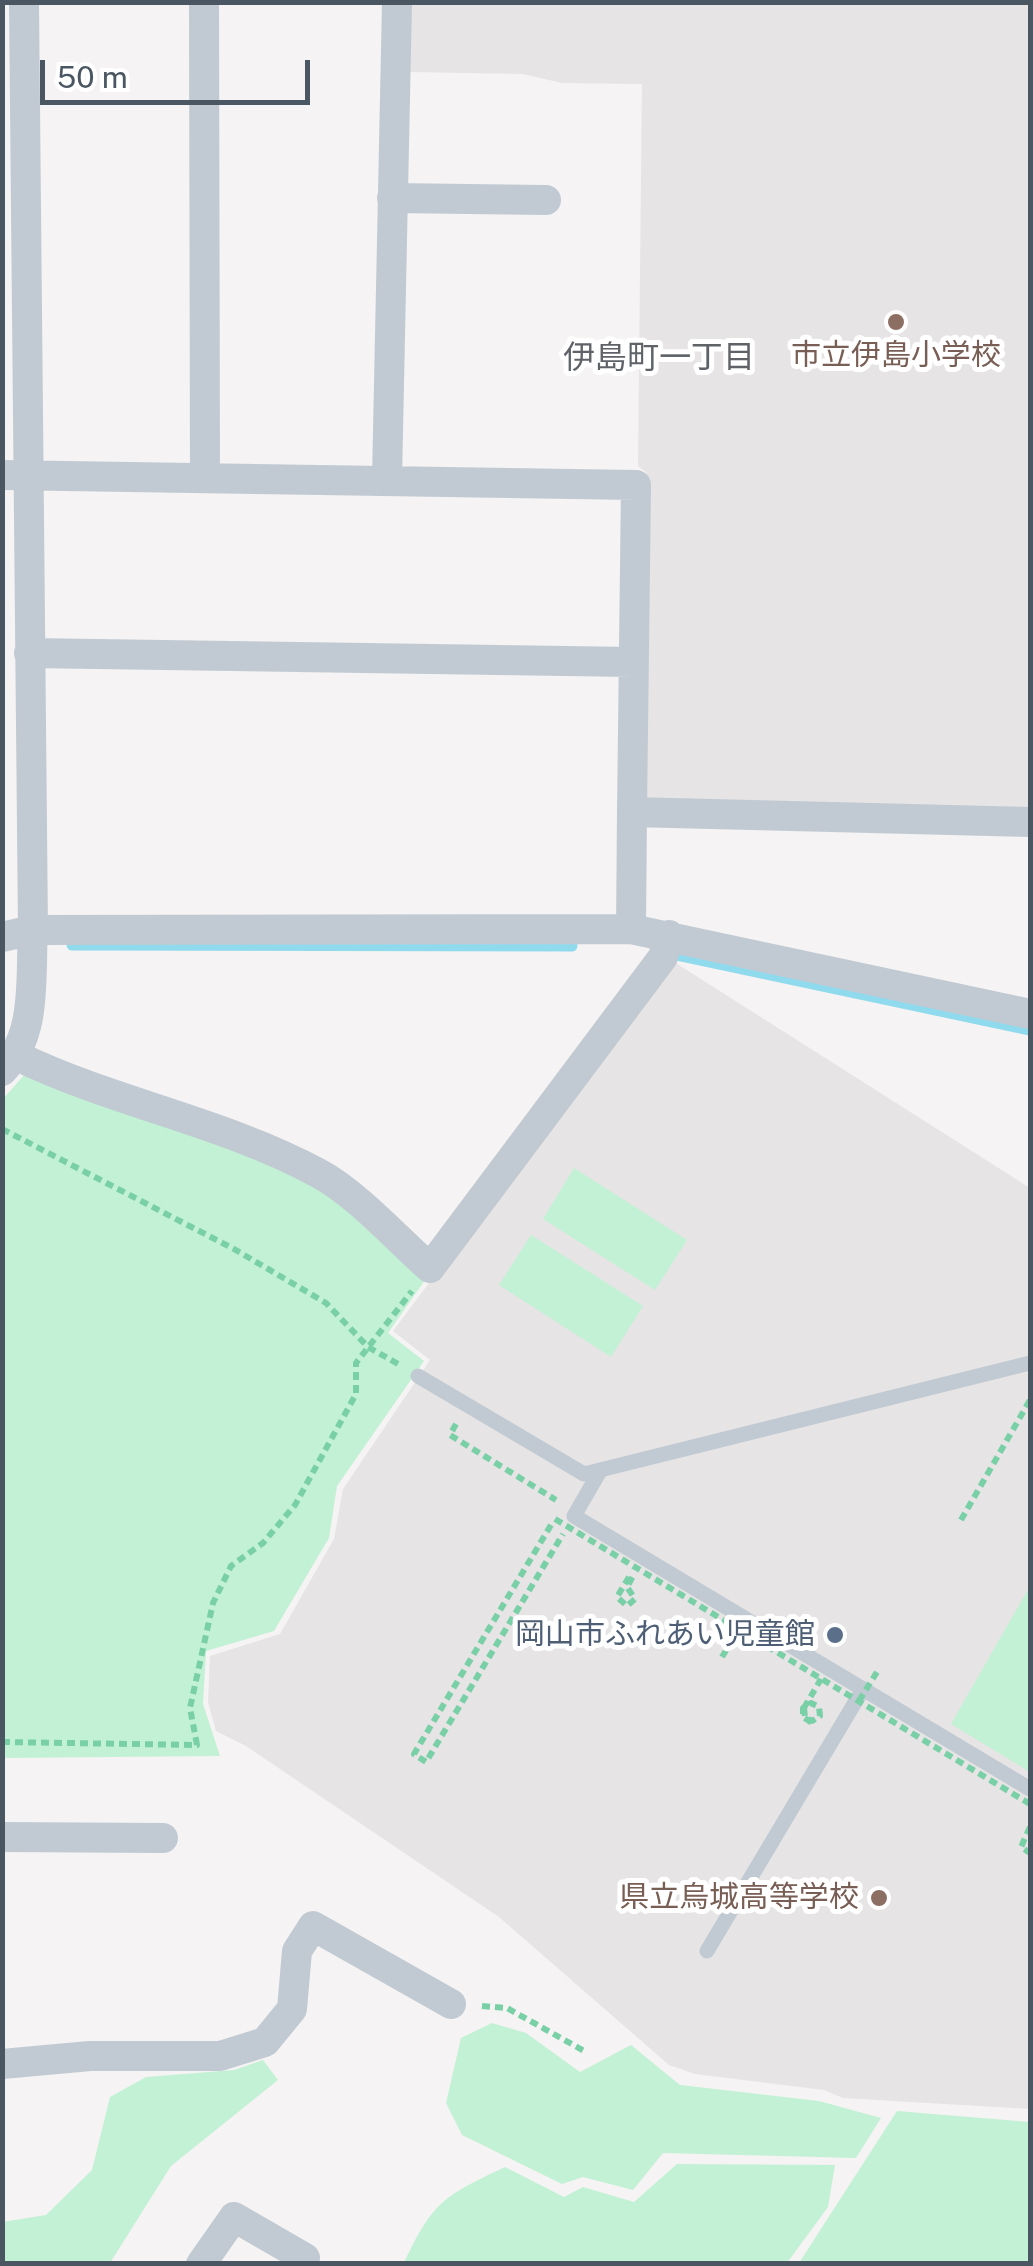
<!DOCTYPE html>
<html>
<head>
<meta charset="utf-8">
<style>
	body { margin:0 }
	#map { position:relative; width:1033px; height:2266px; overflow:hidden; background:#f5f3f3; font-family:"Public Sans",sans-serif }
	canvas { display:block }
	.frame { position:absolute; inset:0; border:5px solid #4a5661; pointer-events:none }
	.scale { position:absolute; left:40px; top:60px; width:270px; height:45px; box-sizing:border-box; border:5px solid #4a5661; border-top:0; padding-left:12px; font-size:30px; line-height:35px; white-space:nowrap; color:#4a5661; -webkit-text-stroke:8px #fff; paint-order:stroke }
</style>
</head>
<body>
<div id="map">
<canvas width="1033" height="2266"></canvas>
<div class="frame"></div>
<div class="scale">50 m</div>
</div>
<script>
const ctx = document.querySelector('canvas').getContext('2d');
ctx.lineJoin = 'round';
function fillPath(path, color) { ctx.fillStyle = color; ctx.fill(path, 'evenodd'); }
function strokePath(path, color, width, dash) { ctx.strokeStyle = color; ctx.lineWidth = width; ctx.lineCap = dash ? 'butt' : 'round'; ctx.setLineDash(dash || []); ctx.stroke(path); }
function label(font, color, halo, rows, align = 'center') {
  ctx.font = font + ' "Public Sans","Noto Sans JP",sans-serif'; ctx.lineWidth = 10; ctx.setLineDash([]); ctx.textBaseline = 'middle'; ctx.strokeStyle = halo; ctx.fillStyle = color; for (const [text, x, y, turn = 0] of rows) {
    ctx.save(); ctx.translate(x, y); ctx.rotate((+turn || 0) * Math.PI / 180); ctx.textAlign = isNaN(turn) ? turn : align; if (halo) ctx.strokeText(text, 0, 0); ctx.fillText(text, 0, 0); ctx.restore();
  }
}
const education = new Path2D(`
	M403 3H1030V814L644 804 646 472 638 466 642 84 562 83 523 74 410 72Z
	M671 960 1030 1188V2109L843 2098 824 2090 695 2074 669 2065 499 1917 246 1746 216 1731 208 1702 210 1656 280 1634 334 1539 343 1489 430 1360 393 1331Z`);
const green = new Path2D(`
	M25 1074 269 1158 319 1183 425 1280 388 1333 424 1361 337 1486 329 1538 274 1631 206 1651 203 1704 220 1756 3 1758 2 1100Z
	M574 1168 687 1240 655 1290 543 1219Z
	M531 1235 643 1306 611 1357 499 1285Z
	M1030 1586V1772L951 1724Z
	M492 2023 526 2033 580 2072 631 2045 680 2085 819 2101 881 2118 856 2158 663 2153 633 2190 583 2177 562 2184 462 2135 446 2103 461 2038Z
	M263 2060 278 2080 171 2166 110 2263H3L2 2222 46 2215 92 2170 110 2097 146 2077 234 2070Z
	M897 2111 1030 2122V2263H799Z
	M677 2164 835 2165 828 2207 787 2263H404C433 2201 444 2196 505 2167L564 2197 583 2187 634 2202Z`);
const stream = new Path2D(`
	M72 945 572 946
	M677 955 1030 1030`);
const path = new Path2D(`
	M2 1129 234 1249 326 1303 368 1347 400 1365
	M456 1424 450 1435 556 1500
	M961 1520 1030 1400
	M551 1525 414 1754 426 1762 563 1534
	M629 1577 617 1597 627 1606 635 1599 627 1587 633 1576
	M722 1657 733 1639
	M804 1708 805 1717 812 1721 820 1716 819 1707 811 1703 803 1708V1717L815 1725
	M2 1742 197 1745 190 1708 213 1603 231 1566 263 1543 295 1505 356 1394V1363L412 1291
	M1030 1827 1021 1847 1030 1853
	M482 2006 507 2008 586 2052`);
const service = new Path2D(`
	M418 1376 584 1474 1030 1363
	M600 1471 574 1516 1030 1789
	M707 1951 863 1689`);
const minor = new Path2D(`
	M204 2 205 477
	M392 198 546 200
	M2 475 636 485 632 812 1030 822
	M387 479 397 2
	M29 653 633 662
	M631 929 632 812
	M2 937 33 930 631 929 1030 1014
	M17 1056C114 1103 224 1122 318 1173 356 1193 397 1239 430 1268L663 957 669 935
	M2 1071C38 1034 30 979 33 930L24 2
	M2 1837 163 1838
	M2 2064 90 2056H220L265 2042 292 2009 297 1951 313 1926 451 2004
	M201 2264 234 2217 305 2258 302 2264`);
const pathBridge = new Path2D(`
	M555 1519 1030 1804
	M859 1701 877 1672
	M804 1708 821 1679`);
const markers = [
	[896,322,10,"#8d6e63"],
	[835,1635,10,"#5c6f8a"],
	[879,1898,10,"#8d6e63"]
];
const educationNames = [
	["市立伊島小学校",896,356],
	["県立烏城高等学校",859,1898,"right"]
];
const serviceNames = [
	["岡山市ふれあい児童館",815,1635]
];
const neighbourhoodNames = [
	["伊島町一丁目",659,358]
];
fillPath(education, '#e6e4e5');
fillPath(green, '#c3f1d5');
strokePath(stream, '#90daee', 11);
strokePath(path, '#7ad0a6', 6, [8, 5]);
strokePath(service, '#c1cad2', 15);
strokePath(minor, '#c1cad2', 30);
strokePath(pathBridge, '#7ad0a6', 6, [8, 5]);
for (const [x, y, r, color] of markers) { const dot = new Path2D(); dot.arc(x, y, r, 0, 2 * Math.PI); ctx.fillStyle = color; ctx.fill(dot); strokePath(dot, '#fff', 4); }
label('30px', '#785e54', '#fff', educationNames);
label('30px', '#4e5e75', '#fff', serviceNames, 'right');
label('32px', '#5f6368', '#fff', neighbourhoodNames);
</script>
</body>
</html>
